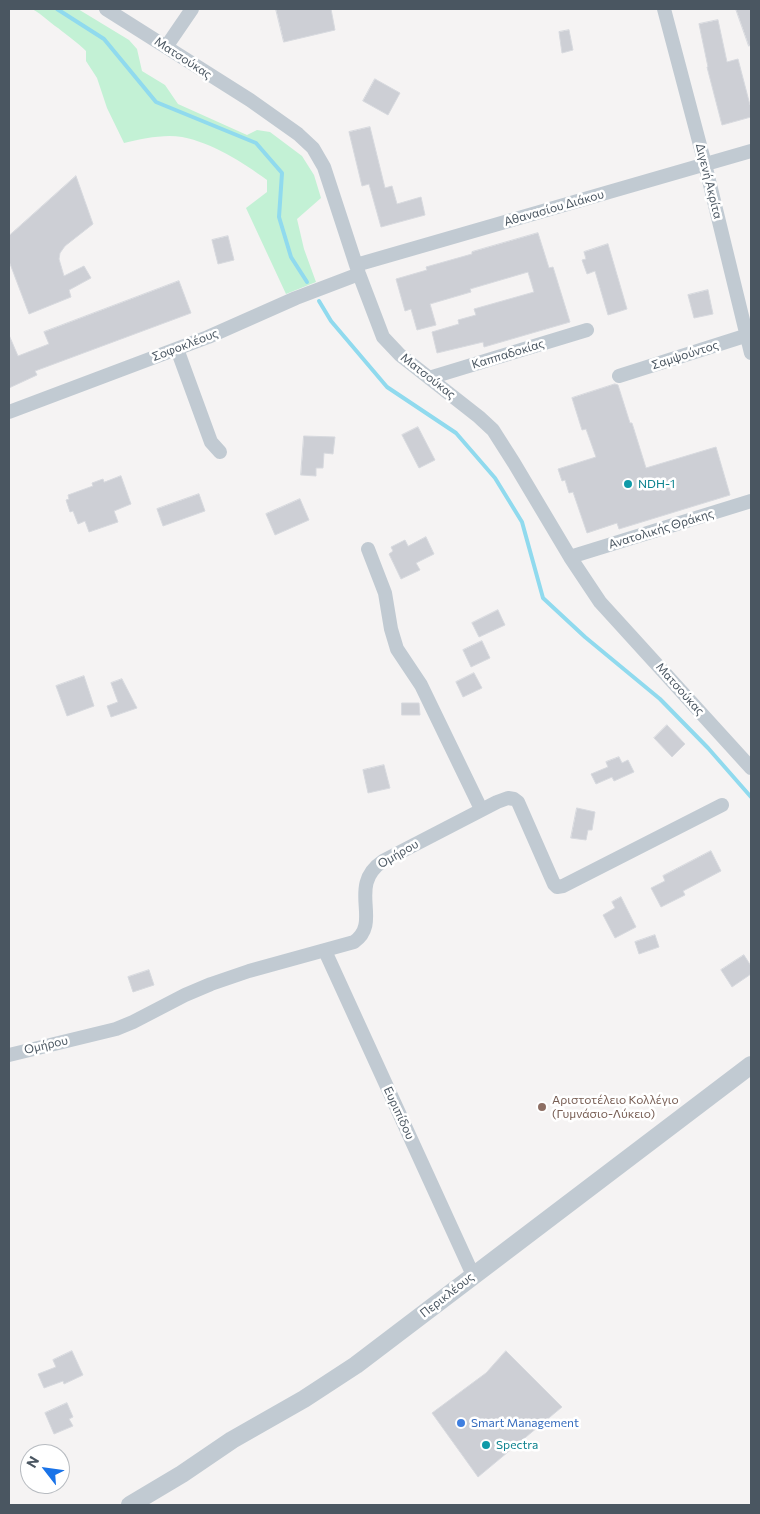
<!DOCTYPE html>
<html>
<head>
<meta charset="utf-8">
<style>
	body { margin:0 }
	#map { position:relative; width:760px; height:1514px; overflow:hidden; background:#f5f3f3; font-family:Commissioner,sans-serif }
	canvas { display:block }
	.frame { position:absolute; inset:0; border:10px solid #4a5661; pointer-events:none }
	.north { position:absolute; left:20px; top:1444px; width:50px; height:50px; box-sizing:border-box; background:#fff; border:1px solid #b7bbc0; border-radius:50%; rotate:300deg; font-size:14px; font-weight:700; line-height:20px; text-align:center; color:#4a5661 }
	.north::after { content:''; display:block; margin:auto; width:18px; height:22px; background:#1a73e8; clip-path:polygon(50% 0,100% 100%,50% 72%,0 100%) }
</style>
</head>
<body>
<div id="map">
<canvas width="760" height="1514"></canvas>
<div class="frame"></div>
<div class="north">N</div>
</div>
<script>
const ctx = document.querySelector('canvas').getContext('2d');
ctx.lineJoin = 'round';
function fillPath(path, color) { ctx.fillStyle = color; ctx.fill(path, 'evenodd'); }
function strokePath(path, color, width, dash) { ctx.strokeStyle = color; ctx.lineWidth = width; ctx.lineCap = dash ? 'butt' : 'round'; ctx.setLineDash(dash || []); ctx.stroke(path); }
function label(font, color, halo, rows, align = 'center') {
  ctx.font = font + ' Commissioner,sans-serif'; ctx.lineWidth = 5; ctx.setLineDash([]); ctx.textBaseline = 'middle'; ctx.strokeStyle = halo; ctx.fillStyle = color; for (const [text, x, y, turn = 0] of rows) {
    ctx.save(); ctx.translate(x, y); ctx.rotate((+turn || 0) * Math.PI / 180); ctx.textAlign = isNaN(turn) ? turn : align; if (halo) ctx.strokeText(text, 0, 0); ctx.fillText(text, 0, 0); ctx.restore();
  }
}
const green = new Path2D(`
	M32 9H78L129 40 137 49 142 71 165 85 178 104 247 135 257 130 270 132 302 156 314 175 321 198 297 219 304 249 316 282 286 294 246 208 267 192V180C242 162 213 143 182 137 163 134 142 139 124 143L107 108 97 78 86 61V51C77 42 68 36 58 28 49 22 42 14 32 9Z`);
const stream = new Path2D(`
	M57 9 104 39 156 102 256 143 282 173 279 217 291 257 307 282
	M319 301 331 321 387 387 456 433 495 478 522 522 543 598 585 637 660 699 708 748 751 797`);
const building = new Path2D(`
	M276 9H331L335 30 284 42Z
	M736 9H751V45L749 46Z
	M718 20 727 62 738 59 750 105H751V117L722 125 707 67H708L699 24Z
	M569 30 573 50 562 53 559 32Z
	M375 79 400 93 388 115 363 101Z
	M370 127 385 188 392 186 397 204 421 197 425 215 381 227 369 184 362 186 349 132Z
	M76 176 93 224 65 246 60 253 59 259 64 276 84 266 91 278 69 290 71 297 29 314 9 261V236Z
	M538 233 549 268 553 267 570 322 484 347 483 342 437 353 432 332 459 324 458 320 476 315 474 309 534 292 528 272 470 289 471 292 430 304 436 325 417 330 411 309 405 311 396 279 427 270 426 267 472 254V252Z
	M228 236 234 260 218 264 212 240Z
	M608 244 627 309 608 315 595 271 587 274 582 260 586 259 584 252Z
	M179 281 191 313 35 371 37 375 9 388V335L18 356 49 344 44 332Z
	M708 290 713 314 694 318 688 295Z
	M615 384 618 385 630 423H632L646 468 716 447 730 495 619 529 617 523 587 533 573 492 569 493 565 480 562 481 558 469 596 457 586 429 582 430 572 398Z
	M418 427 435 460 419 468 402 435Z
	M304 436 335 437 333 454 324 453 323 468H316V476L301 475Z
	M121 476 131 504 114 511 118 522 89 532 85 521 78 524 73 511 70 512 66 500 69 499 68 495 93 486 92 483 103 479 104 482Z
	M199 494 205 511 163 526 157 509Z
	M300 499 309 520 275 535 266 514Z
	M426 537 434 554 416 563 420 570 401 579 389 554 393 551 391 547 405 540 408 546Z
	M498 610 505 625 479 637 472 623Z
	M482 641 490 658 471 667 463 650Z
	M474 673 482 688 463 697 456 682Z
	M84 676 94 706 67 716 56 686Z
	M122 679 137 708 111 717 107 706 118 702 111 683Z
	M402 703H419L420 715H402Z
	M667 725 685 744 672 757 654 738Z
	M619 757 622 763 628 760 634 772 614 781 612 777 596 784 591 774 608 767 606 762Z
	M384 765 390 788 368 793 363 770Z
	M577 808 595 812 592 830H588L586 840 571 838Z
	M711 851 721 871 683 891 685 895 661 907 651 888 665 881 663 876Z
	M621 897 636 927 615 938 603 915 615 908 612 902Z
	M655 935 659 947 639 954 635 942Z
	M744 955 751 966V974L732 987 721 970Z
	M149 970 154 985 133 992 128 977Z
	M72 1351 83 1375 64 1384 63 1381 44 1388 38 1374 56 1367 53 1360Z
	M506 1351 562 1407 478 1477 432 1413 486 1373Z
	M67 1403 73 1417 69 1419 73 1426 54 1434 45 1413Z`);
const minor = new Path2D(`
	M106 9 250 100 298 134 313 148 324 167 359 274 383 337 400 355 479 417 493 430 514 463 570 557 600 602 751 768
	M664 9 705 164 751 353
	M166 47 192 9
	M356 265 751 151
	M177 349 211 442 220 452
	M619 376 751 334
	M429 378 587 330
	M9 412 208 337 296 298 359 274
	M368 549 385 593 391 629 397 649 421 685 481 809
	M570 557 751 501
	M325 951 473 1275
	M9 1055 116 1029 133 1022 185 995 211 984 249 971 354 942C383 922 346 886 383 861L497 802 508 798 514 799 518 802 554 884 557 887 563 886 722 805`);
const tertiary = new Path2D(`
	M130 1505 182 1474 232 1440 304 1399 356 1365 751 1065`);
const markers = [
	[628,484,5,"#0f9aa8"],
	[542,1107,5,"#8d6e63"],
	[461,1423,5,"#3f7fe0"],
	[486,1445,5,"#0f9aa8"]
];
const streetNames = [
	["Ματσούκας",183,58,33],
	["Διγενή Ακρίτα",709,181,76],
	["Αθανασίου Διάκου",554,208,-16],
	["Σοφοκλέους",185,345,-21],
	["Καππαδοκίας",508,354,-17],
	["Σαμψούντος",685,355,-18],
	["Ματσούκας",428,376,38],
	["Ανατολικής Θράκης",661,529,-17],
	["Ματσούκας",680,689,48],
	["Ομήρου",398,854,-30],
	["Ομήρου",46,1045,-13],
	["Ευριπίδου",399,1113,65],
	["Περικλέους",447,1295,-38]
];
const cultureNames = [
	["NDH-1",638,484],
	["Spectra",496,1445]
];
const educationNames = [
	["Αριστοτέλειο Κολλέγιο",552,1100],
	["(Γυμνάσιο-Λύκειο)",552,1114]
];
const shopNames = [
	["Smart Management",471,1423]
];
fillPath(green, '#c3f1d5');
strokePath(stream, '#90daee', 4);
fillPath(building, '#cdcfd5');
strokePath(building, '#d7d9de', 1);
strokePath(minor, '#c1cad2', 14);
strokePath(tertiary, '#c1cad2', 18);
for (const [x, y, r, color] of markers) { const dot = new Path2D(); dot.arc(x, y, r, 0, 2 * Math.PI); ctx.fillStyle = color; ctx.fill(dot); strokePath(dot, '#fff', 2); }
label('12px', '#4a5661', '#fff', streetNames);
label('12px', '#0d838f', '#fff', cultureNames, 'left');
label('12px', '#785e54', '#fff', educationNames, 'left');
label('12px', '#366cbe', '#fff', shopNames, 'left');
</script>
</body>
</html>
